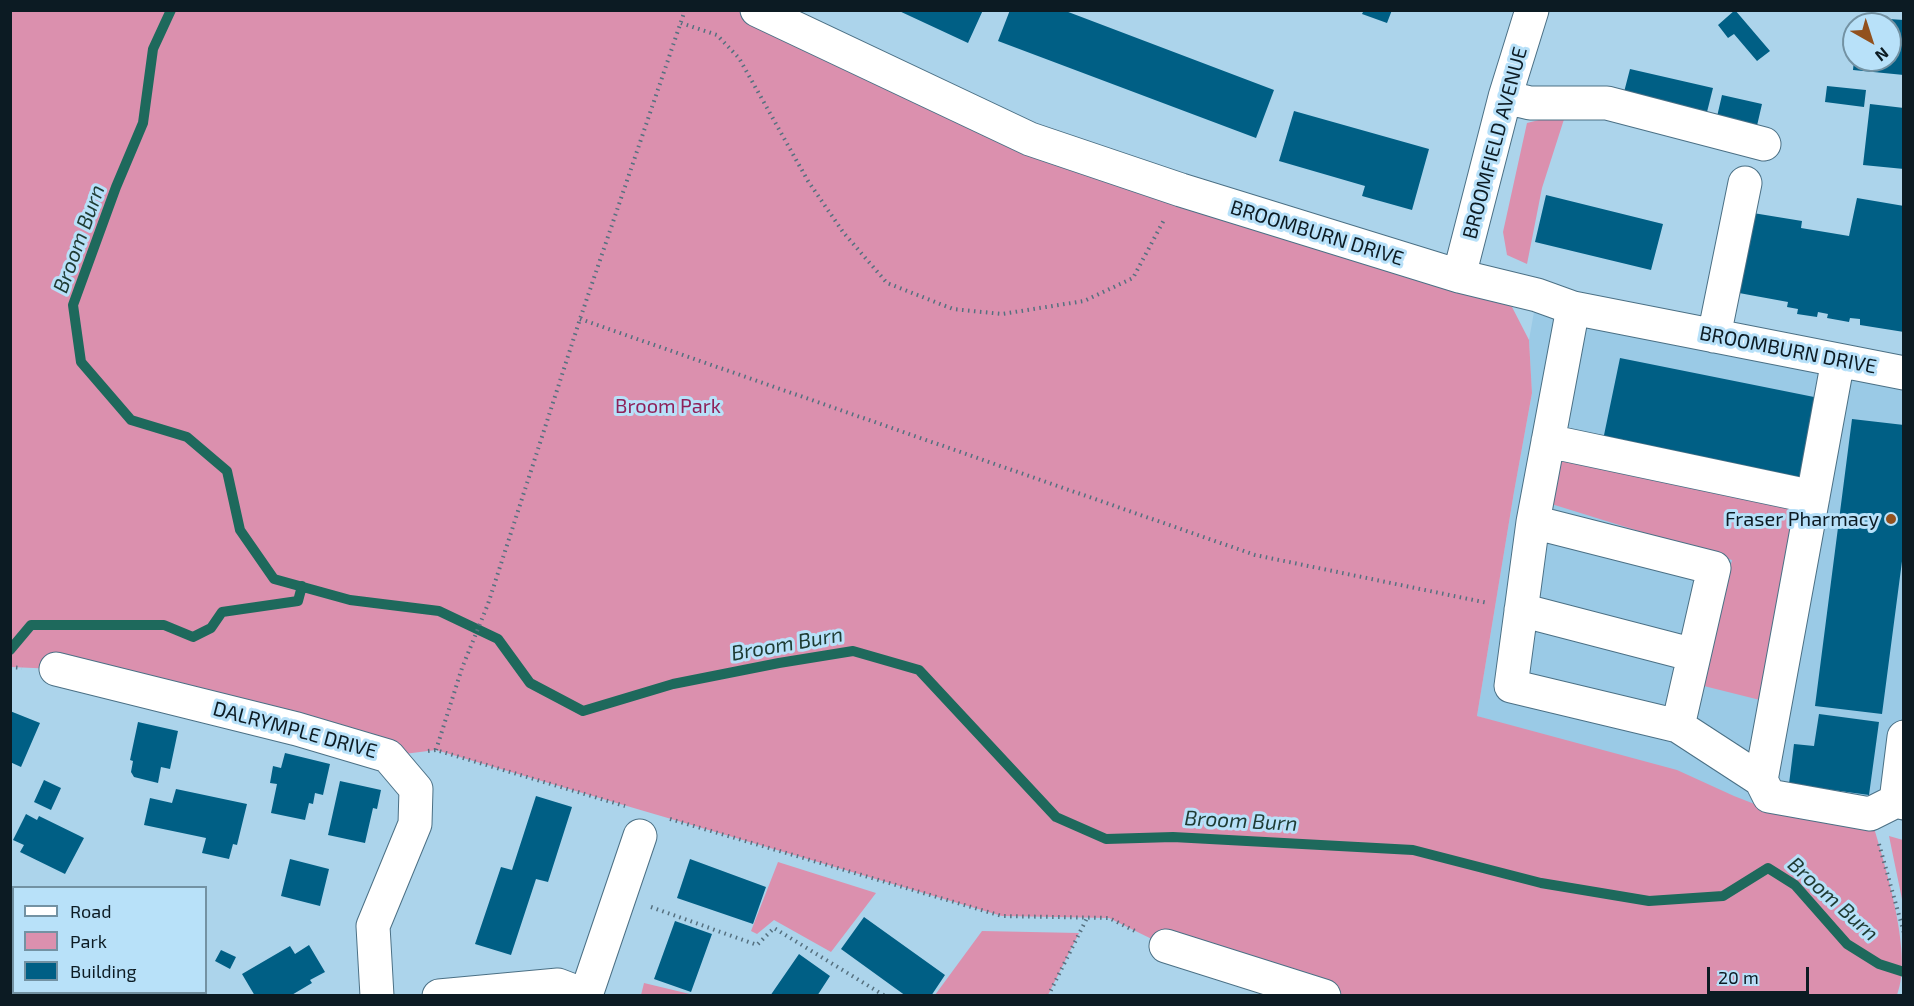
<!DOCTYPE html>
<html>
<head>
<meta charset="utf-8">
<style>
	body { margin:0 }
	#map { position:relative; width:1914px; height:1006px; overflow:hidden; background:#acd4eb; font-family:"Exo 2",sans-serif }
	canvas { display:block }
	.frame { position:absolute; inset:0; border:12px solid #0c1b23; pointer-events:none }
	.legend { position:absolute; left:12px; top:886px; width:195px; height:108px; box-sizing:border-box; background:#b8e1f9; border:2px solid #7392a3; margin:0; padding:8px 10px; list-style:none; font-size:18px; color:#0c1b23 }
	.legend li { display:flex; align-items:center; gap:12px; height:30px }
	.legend b { width:30px; border:2px solid #7392a3 }
	.north { position:absolute; left:1842px; top:12px; width:60px; height:60px; box-sizing:border-box; background:#b8e1f9; border:2px solid #7392a3; border-radius:50%; rotate:141deg; font-size:16px; font-weight:700; line-height:24px; text-align:center; color:#0c1b23 }
	.north::after { content:''; display:block; margin:auto; width:21px; height:27px; background:#92511e; clip-path:polygon(50% 0,100% 100%,50% 72%,0 100%) }
	.scale { position:absolute; left:1707px; top:967px; width:102px; height:27px; box-sizing:border-box; border:3px solid #0c1b23; border-top:0; padding-left:8px; font-size:18px; line-height:21px; white-space:nowrap; color:#0c1b23; -webkit-text-stroke:4px #b8e1f9; paint-order:stroke }
</style>
</head>
<body>
<div id="map">
<canvas width="1914" height="1006"></canvas>
<div class="frame"></div>
<ul class="legend">
<li><b style="height:8px;background:#fff"></b>Road</li>
<li><b style="height:16px;background:#db90ae"></b>Park</li>
<li><b style="height:16px;background:#005f85"></b>Building</li>
</ul>
<div class="north">N</div>
<div class="scale">20 m</div>
</div>
<script>
const ctx = document.querySelector('canvas').getContext('2d');
ctx.lineJoin = 'round';
function fillPath(path, color) { ctx.fillStyle = color; ctx.fill(path, 'evenodd'); }
function strokePath(path, color, width, dash) { ctx.strokeStyle = color; ctx.lineWidth = width; ctx.lineCap = dash ? 'butt' : 'round'; ctx.setLineDash(dash || []); ctx.stroke(path); }
function label(font, color, halo, rows, align = 'center') {
  ctx.font = font + ' "Exo 2",sans-serif'; ctx.lineWidth = 6; ctx.setLineDash([]); ctx.textBaseline = 'middle'; ctx.strokeStyle = halo; ctx.fillStyle = color; for (const [text, x, y, turn = 0] of rows) {
    ctx.save(); ctx.translate(x, y); ctx.rotate((+turn || 0) * Math.PI / 180); ctx.textAlign = isNaN(turn) ? turn : align; if (halo) ctx.strokeText(text, 0, 0); ctx.fillText(text, 0, 0); ctx.restore();
  }
}
const built = new Path2D(`
	M1537 295 1903 373 1904 737 1896 801 1775 812 1477 716 1514 492 1532 393 1529 340Z`);
const green = new Path2D(`
	M10 11H757L1030 139 1459 276 1512 307 1529 340 1532 393 1514 492 1477 716 1677 770 1734 796 1775 812 1870 814C1883 860 1914 952 1897 995H1324L1166 946 1109 918 1002 916 436 750 388 756 56 669 11 667Z
	M1566 113 1542 188 1527 264 1507 255 1503 232 1527 123Z
	M1559 457 1794 510 1760 700 1704 686 1732 560 1545 502Z
	M1889 836 1903 840V904Z
	M778 862 876 893 831 952 774 920 757 934 751 931Z
	M982 931 1079 933 1048 995H935Z
	M644 983 694 995H641Z`);
const stream = new Path2D(`
	M171 10 153 49 143 123 116 187 73 305 81 362 131 420 187 437 227 471 240 530 274 579 350 600 439 611 498 639 530 683 583 711 673 684 779 663 853 651 919 670 1056 817 1106 839 1173 837 1413 850 1541 883 1649 901 1723 896 1768 868 1795 885 1847 944 1879 964 1904 972
	M10 650 31 625H164L193 637 211 628 222 612 298 601 302 586`);
const building = new Path2D(`
	M897 10H983L968 43Z
	M1010 10H1063L1274 90 1256 138 998 41Z
	M1364 10H1392L1387 23 1362 14Z
	M1735 10 1770 51 1757 61 1734 34 1728 38 1718 25Z
	M1889 19 1904 20V75L1853 70 1854 60H1890Z
	M1630 69 1713 88 1706 116 1623 96Z
	M1827 86 1866 90 1864 107 1825 102Z
	M1722 95 1762 104 1756 130 1716 121Z
	M1870 104 1904 108V169L1863 165Z
	M1294 111 1429 149 1412 210 1362 196 1365 186 1279 161Z
	M1546 195 1663 224 1651 270 1535 242Z
	M1857 198 1904 206V332L1860 325V319L1850 318 1849 322 1827 318 1828 314 1818 312 1817 317 1797 314 1798 309 1787 307 1788 302 1739 293 1753 213 1802 221 1801 228 1849 236Z
	M1620 358 1824 399 1807 481 1603 440Z
	M1852 419 1904 425V546L1882 714 1815 706Z
	M10 711 40 723 21 767 10 762Z
	M1819 714 1879 722 1869 795 1789 784 1794 744 1814 746Z
	M138 722 178 731 170 769 161 767 158 783 134 777 131 772 133 761 130 760Z
	M285 753 330 764 323 795 315 793 313 804 309 803 305 820 271 813 277 784 270 783 273 766 281 768Z
	M44 780 61 788 51 810 34 802Z
	M340 781 381 790 377 809 373 808 365 843 328 835Z
	M176 789 247 804 237 845 233 844 229 859 202 853 206 838 144 825 150 798 172 803Z
	M536 796 572 807 548 882 536 879 511 955 475 944 501 867 512 870Z
	M26 814 37 820 39 816 84 838 65 874 20 852 24 845 13 840Z
	M290 859 329 869 320 906 281 896Z
	M690 859 766 887 753 924 677 898Z
	M864 917 945 975 931 996H906L841 949Z
	M675 921 712 934 691 992 654 979Z
	M309 945 325 972 310 980 312 983 290 996H255L242 974 290 946 295 954Z
	M221 950 236 957 230 969 215 961Z
	M799 954 830 976 819 993 817 996H770Z`);
const path = new Path2D(`
	M681 23 717 35 739 58 808 181 843 232 887 283 953 309 1002 314 1084 301 1133 278 1165 218
	M580 319 1255 555 1488 603
	M10 667 22 668
	M436 750 462 668 488 604 580 319 685 10
	M428 751 436 750 625 806
	M670 819 1002 916 1109 918 1137 932
	M1879 844 1904 933
	M651 907 757 945 774 928 885 996
	M1048 996 1087 918
	M1898 996 1899 991`);
const minor = new Path2D(`
	M757 10 1030 139 1181 190 1459 276 1537 295 1573 308 1904 373
	M1505 97 1530 103H1607L1764 144
	M1459 276 1505 97 1532 10
	M1714 336 1745 183
	M1548 441 1813 497
	M1533 522 1714 568 1678 726 1511 686 1533 522 1573 308
	M1521 610 1694 655
	M56 669 297 729 388 756 416 789 415 824 373 926 377 996
	M1678 726 1761 780 1769 796 1870 814 1896 801
	M1904 737 1896 801 1904 803
	M1761 780 1838 360
	M1166 946 1324 996
	M10 951 14 952
	M94 992 100 996
	M586 995 640 836
	M439 996 558 985 587 996`);
const markers = [
	[1891,519,6,"#92511e"]
];
const streetNames = [
	["BROOMFIELD AVENUE",1495,143,-75],
	["BROOMBURN DRIVE",1317,233,17],
	["BROOMBURN DRIVE",1788,350,11],
	["DALRYMPLE DRIVE",295,730,15]
];
const parkNames = [
	["Broom Park",668,406]
];
const poiNames = [
	["Fraser Pharmacy",1879,519]
];
const waterNames = [
	["Broom Burn",79,239,-70],
	["Broom Burn",787,644,-10],
	["Broom Burn",1241,821,3],
	["Broom Burn",1833,899,42]
];
fillPath(built, '#9acae6');
fillPath(green, '#db90ae');
strokePath(stream, '#1e695c', 10);
fillPath(building, '#005f85');
strokePath(minor, '#4b7085', 35);
strokePath(path, '#55707f', 4, [1.5, 4.5]);
strokePath(minor, '#fff', 33);
for (const [x, y, r, color] of markers) { const dot = new Path2D(); dot.arc(x, y, r, 0, 2 * Math.PI); ctx.fillStyle = color; ctx.fill(dot); strokePath(dot, '#b8e1f9', 2); }
label('20px', '#0c1b23', '#b8e1f9', streetNames);
label('20px', '#8e2159', '#b8e1f9', parkNames);
label('20px', '#0c1b23', '#b8e1f9', poiNames, 'right');
label('italic 21px', '#1e3b33', '#b8e1f9', waterNames);
</script>
</body>
</html>
